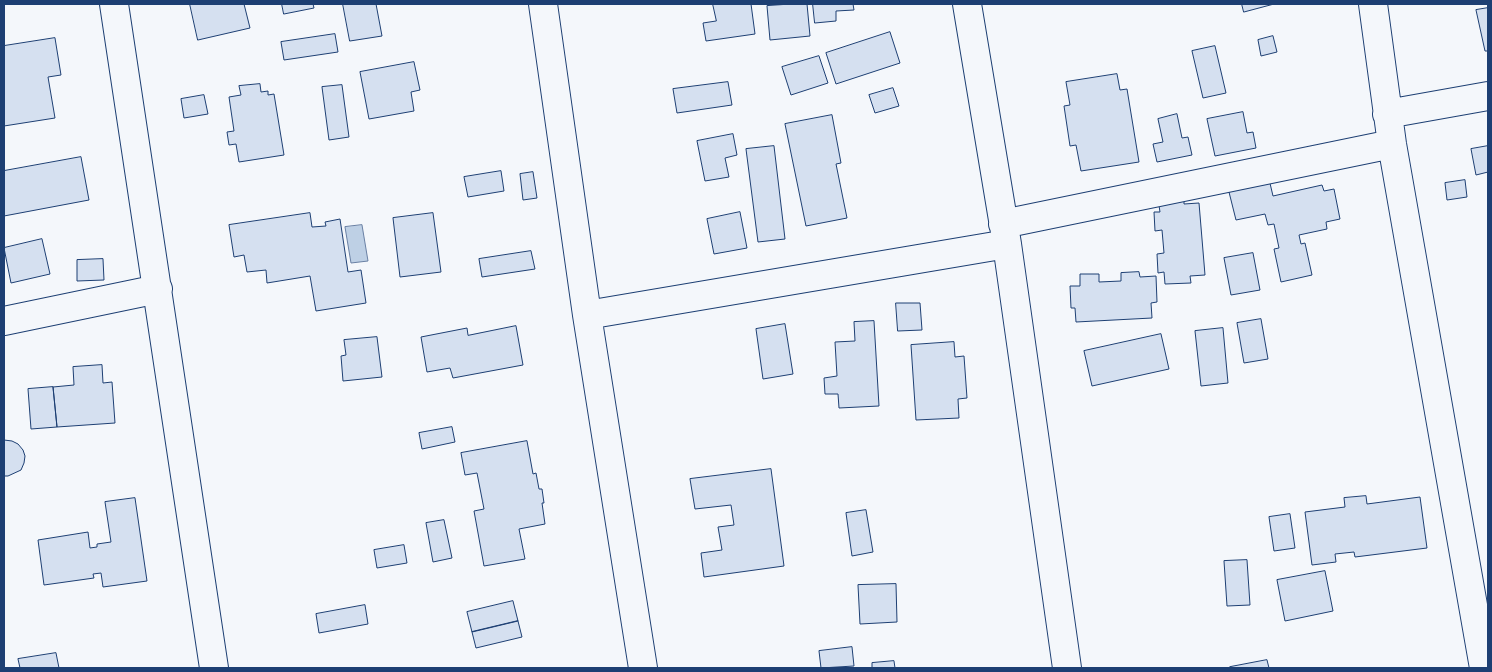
<!DOCTYPE html>
<html>
<head>
<meta charset="utf-8">
<style>
	body { margin:0 }
	#map { position:relative; width:1492px; height:672px; overflow:hidden; background:#f4f7fb; font-family:"Public Sans",sans-serif }
	canvas { display:block }
	.frame { position:absolute; inset:0; border:5px solid #1d3f73; pointer-events:none }
</style>
</head>
<body>
<div id="map">
<canvas width="1492" height="672"></canvas>
<div class="frame"></div>
</div>
<script>
const ctx = document.querySelector('canvas').getContext('2d');
ctx.lineJoin = 'round';
function fillPath(path, color) { ctx.fillStyle = color; ctx.fill(path, 'evenodd'); }
function strokePath(path, color, width, dash) { ctx.strokeStyle = color; ctx.lineWidth = width; ctx.lineCap = dash ? 'butt' : 'round'; ctx.setLineDash(dash || []); ctx.stroke(path); }
const water = new Path2D(`
	M362 225 368 261 351 263 345 227Z`);
const building = new Path2D(`
	M190 4H244L250 28 198 40Z
	M282 4H313L314 8 284 14Z
	M343 4H376L382 36 350 41Z
	M713 4H751L755 34 706 41 703 23 716 21Z
	M791 4H807L810 36 770 40 767 6Z
	M813 4H853L854 10 836 11V21L815 23Z
	M1242 4H1274L1244 12Z
	M1488 8V51H1485L1476 10Z
	M890 32 900 63 836 84 826 53Z
	M335 34 338 52 284 60 281 42Z
	M1273 36 1277 52 1261 56 1258 40Z
	M55 38 61 75 48 77 55 118 4 126V46Z
	M1215 46 1226 93 1203 98 1192 51Z
	M819 56 828 83 791 95 782 67Z
	M414 62 420 90 411 92 414 111 369 119 360 72Z
	M1117 74 1120 90 1127 89 1139 162 1081 171 1076 145 1070 146 1064 106 1070 105 1066 82Z
	M728 82 732 105 677 113 673 89Z
	M260 84 261 92 268 91V95L274 94 284 155 239 162 236 144 229 145 227 132 234 131 229 97 241 95 239 86Z
	M342 85 349 137 329 140 322 87Z
	M893 88 899 106 875 113 869 95Z
	M204 95 208 114 184 118 181 99Z
	M1243 112 1247 133 1253 132 1256 148 1215 156 1207 119Z
	M1177 114 1182 138 1188 137 1192 155 1157 162 1153 144 1163 142 1158 119Z
	M832 115 841 163 836 164 847 218 806 226 785 124Z
	M733 134 737 155 725 158 729 177 705 181 697 141Z
	M774 146 785 239 758 242 746 149Z
	M1488 146V172L1476 175 1471 149Z
	M81 157 89 200 4 216V171Z
	M501 171 504 191 468 197 464 177Z
	M533 172 537 198 523 200 520 174Z
	M1269 179 1273 196 1322 185 1324 191 1334 189 1340 219 1326 222 1327 229 1299 235 1301 244 1305 243 1312 275 1281 282 1274 249 1279 248 1274 224 1268 225 1265 214 1236 220 1228 188Z
	M1465 180 1467 197 1447 200 1445 183Z
	M1184 197V204L1199 203 1205 275 1190 276 1191 283 1165 284 1164 272 1158 273 1157 254 1164 253 1162 230 1155 231 1154 212H1160L1158 199Z
	M740 212 747 248 714 254 707 219Z
	M310 213 312 227 326 226 325 222 340 219 348 272 361 270 366 303 316 311 310 276 267 283 266 270 247 272 244 255 234 257 229 225Z
	M433 213 441 272 400 277 393 218Z
	M42 239 50 274 11 283 4 248Z
	M531 251 535 269 482 277 479 259Z
	M1253 253 1260 290 1231 295 1224 258Z
	M103 259 104 280 77 281V260Z
	M1139 272 1140 277 1156 276 1157 302 1151 303 1152 318 1076 322 1075 308H1071L1070 286H1080V274H1099V282L1121 281V273Z
	M896 303H920L922 330 898 331Z
	M1261 319 1268 359 1244 363 1237 323Z
	M874 321 879 406 839 408 838 394H825L824 378 837 376 835 342 855 341 854 322Z
	M785 324 793 374 763 379 756 329Z
	M516 326 523 365 453 378 450 368 427 372 421 337 467 328 468 335Z
	M1223 328 1228 383 1201 386 1195 331Z
	M1161 334 1169 369 1092 386 1084 351Z
	M377 337 382 377 343 381 341 356 346 355 344 340Z
	M954 342 955 357 964 356 967 398 958 399 959 418 916 420 911 345Z
	M102 365 103 383 112 382 115 423 57 427 53 387 74 385 73 367Z
	M53 387 57 427 31 429 28 389Z
	M452 427 455 442 422 449 419 433Z
	M4 440 12 441 18 444 23 450 25 456 24 463 21 470 8 476H4Z
	M527 441 533 474 536 473 539 489H542L544 503H542L545 524 519 529 525 559 484 566 474 511 484 509 477 473 465 475 461 453Z
	M771 469 784 566 704 577 701 553 722 550 718 527 734 525 731 505 695 509 690 479Z
	M1366 496 1367 504 1420 497 1427 548 1355 557 1354 552 1335 554 1336 562 1312 565 1305 512 1345 507 1344 498Z
	M135 498 147 581 103 587 101 573 93 574 94 578 44 585 38 540 88 532 90 548 97 547V544L111 542 105 502Z
	M866 510 873 552 852 556 846 513Z
	M1290 514 1295 548 1274 551 1269 517Z
	M444 520 452 558 433 562 426 523Z
	M404 545 407 563 377 568 374 550Z
	M1247 560 1250 605 1227 606 1224 561Z
	M1325 571 1333 611 1285 621 1277 580Z
	M896 584 897 622 860 624 858 585Z
	M513 601 518 621 472 632 467 612Z
	M365 605 368 624 319 633 316 614Z
	M518 621 522 637 476 648 472 632Z
	M852 647 854 666 821 668 819 651Z
	M56 653 59 668H20L18 659Z
	M1267 660 1269 668H1231L1230 667Z
	M894 661 895 668H872V663Z`);
const minor = new Path2D(`
	M114 4 214 668
	M543 4 587 315 643 668
	M967 4 1007 244 1067 668
	M1373 4 1392 144 1484 668
	M1387 114 1488 96
	M1003 224 1392 144
	M587 315 1007 244
	M4 321 158 289`);
fillPath(water, '#bed0e5');
strokePath(water, '#687fa3', 1);
fillPath(building, '#d5e0f0');
strokePath(building, '#1d3f73', 1);
strokePath(minor, '#1d3f73', 30);
strokePath(minor, '#f4f7fb', 28);
</script>
</body>
</html>
